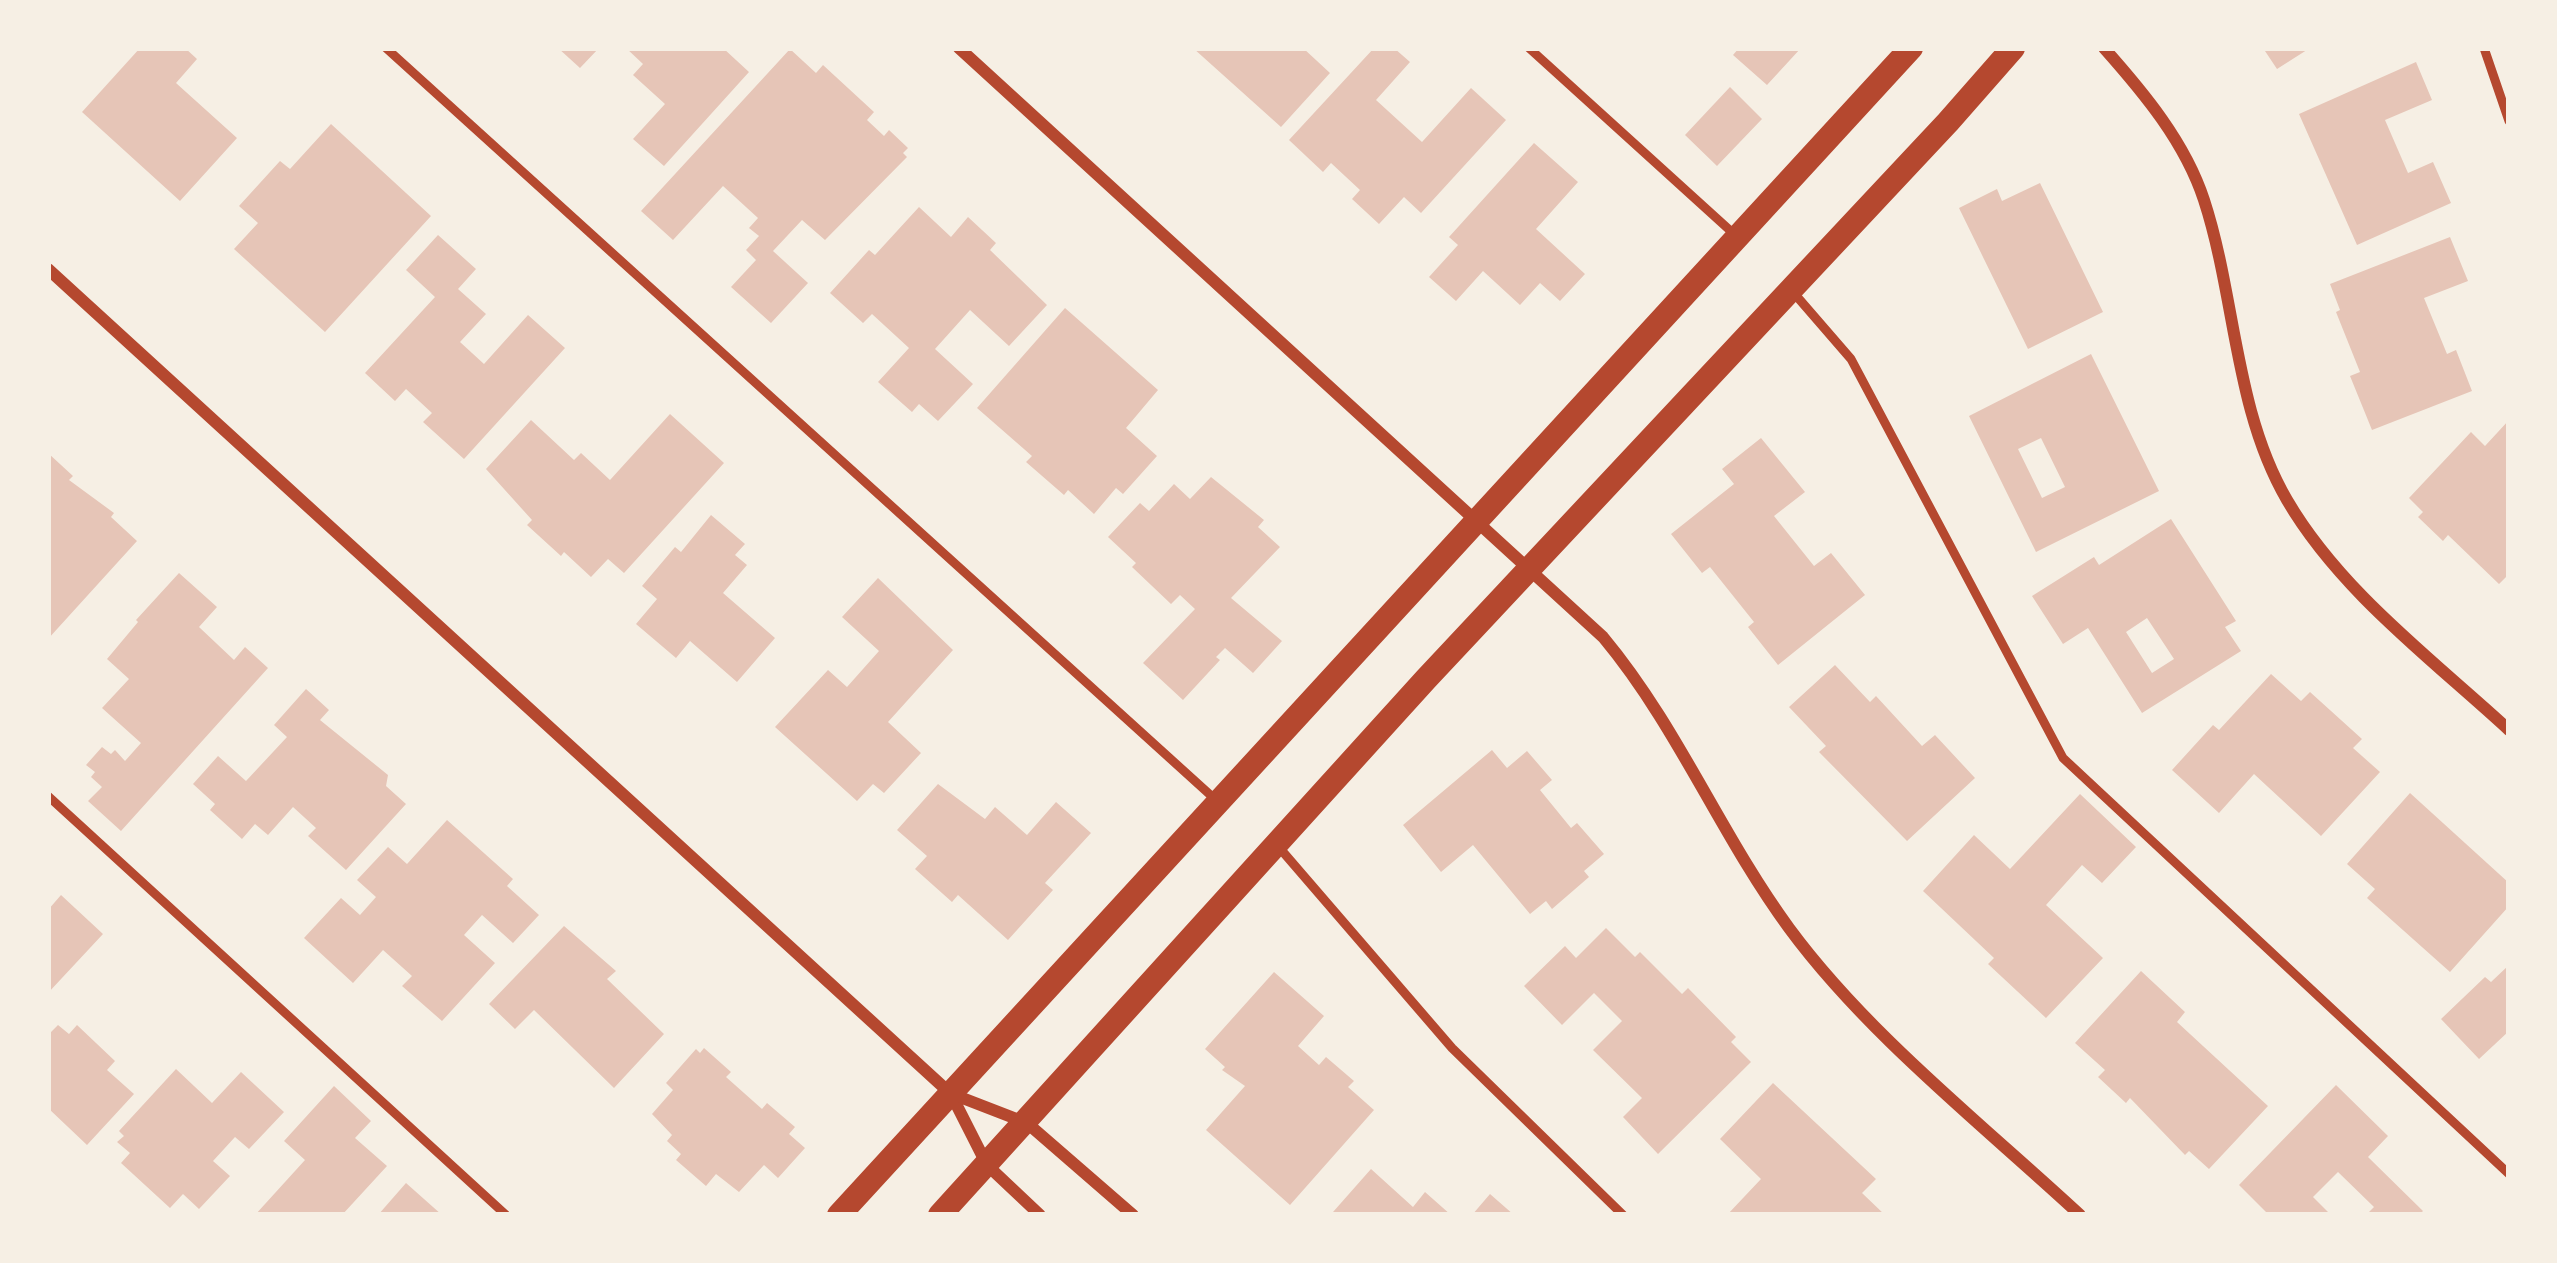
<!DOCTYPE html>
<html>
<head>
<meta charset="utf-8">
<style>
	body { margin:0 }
	#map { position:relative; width:2557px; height:1263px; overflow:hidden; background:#f6efe4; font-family:"Asap Condensed",sans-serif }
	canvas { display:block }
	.frame { position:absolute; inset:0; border:51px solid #f6efe4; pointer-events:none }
</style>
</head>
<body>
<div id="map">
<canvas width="2557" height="1263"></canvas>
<div class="frame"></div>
</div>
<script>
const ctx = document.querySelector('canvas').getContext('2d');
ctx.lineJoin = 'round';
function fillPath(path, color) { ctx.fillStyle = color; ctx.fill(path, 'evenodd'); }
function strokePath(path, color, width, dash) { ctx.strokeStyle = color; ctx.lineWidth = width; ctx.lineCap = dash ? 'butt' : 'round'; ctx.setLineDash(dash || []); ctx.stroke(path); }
const building = new Path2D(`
	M140 48H185L197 59 176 83 237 138 180 201 82 112Z
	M558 48H599L580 68Z
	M626 48H723L749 72 664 166 633 139 665 104 633 75 643 64Z
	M1193 48H1303L1330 73 1281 127Z
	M1374 48H1394L1410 62 1376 100 1422 142 1471 88 1506 120 1421 213 1404 197 1379 224 1352 199 1360 190 1331 163 1323 172 1289 140Z
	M1739 48H1801L1767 85 1733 55Z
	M2263 48H2310L2277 69Z
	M790 49 816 73 823 65 874 112 867 120 884 136 889 130 908 148 903 153 907 157 825 240 802 220 773 251 808 283 771 323 731 287 756 260 746 250 759 236 749 228 758 218 723 186 673 240 641 211Z
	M2416 62 2432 100 2385 120 2408 173 2433 162 2451 203 2357 245 2299 114Z
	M1730 87 1762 119 1717 166 1685 135Z
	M331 124 431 216 325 332 234 249 258 223 239 206 280 161 290 169Z
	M1534 143 1578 182 1536 229 1585 274 1560 301 1540 283 1520 305 1483 271 1456 301 1429 277 1458 245 1449 237Z
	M2040 183 2103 312 2028 349 1959 208 1997 189 2002 201Z
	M919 207 951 237 968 217 996 243 990 250 1047 305 1009 346 970 310 935 349 973 384 938 421 919 404 912 412 878 382 909 348 872 314 863 323 830 293 869 250 875 255Z
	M438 235 476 269 458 289 486 314 460 342 484 364 528 315 565 348 464 459 423 422 432 413 406 389 395 401 365 373 435 297 406 270Z
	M2450 237 2468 281 2424 298 2447 354 2456 350 2472 391 2372 430 2350 376 2360 372 2336 312 2340 310 2330 284Z
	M1065 308 1158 390 1126 428 1157 456 1123 494 1116 488 1094 514 1068 490 1064 495 1026 462 1032 456 977 408Z
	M2091 354 2159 491 2036 552 1969 416ZM2041 438 2065 487 2042 498 2018 449Z
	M670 414 724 463 624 573 608 559 591 577 564 552 561 556 527 525 532 520 486 469 531 420 574 460 581 453 610 480Z
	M2509 420V574L2499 584 2448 535 2443 541 2418 517 2423 512 2409 498 2471 432 2485 446Z
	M1761 438 1805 492 1774 516 1814 566 1831 553 1865 595 1778 665 1748 627 1754 622 1710 567 1702 573 1671 534 1734 484 1722 469Z
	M48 453 73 476 69 480 114 513 111 517 137 541 48 639Z
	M1211 477 1264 520 1258 527 1280 547 1231 598 1282 641 1253 673 1225 648 1216 657 1220 660 1183 700 1143 663 1195 609 1180 595 1171 604 1132 567 1136 563 1108 537 1140 503 1149 511 1174 484 1190 499Z
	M711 515 745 544 735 555 747 565 723 593 775 638 737 682 690 641 676 658 636 624 657 599 642 586 675 547 681 552Z
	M2171 519 2236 621 2225 627 2241 651 2142 713 2088 628 2063 644 2032 596 2094 557 2099 565ZM2147 618 2174 659 2152 673 2126 632Z
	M179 573 217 607 199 627 234 660 245 647 268 668 121 831 88 801 102 787 91 777 95 772 86 765 102 747 111 754 115 750 125 761 141 743 102 708 129 679 107 659 138 622 136 620Z
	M878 578 953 650 888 722 921 753 884 793 873 784 857 801 775 727 828 670 847 687 879 651 842 617Z
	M1835 665 1870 702 1876 696 1922 746 1935 735 1975 778 1907 841 1819 752 1826 746 1789 707Z
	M2271 674 2301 701 2310 692 2362 739 2353 748 2380 772 2321 836 2254 774 2219 813 2172 770 2213 725 2219 730Z
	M306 689 329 710 320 720 388 775 386 786 406 804 346 870 308 836 316 828 293 807 268 835 255 824 242 839 210 810 215 804 193 784 218 756 246 781 287 737 274 725Z
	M1492 750 1507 768 1527 751 1552 780 1540 790 1571 828 1577 823 1604 854 1584 871 1589 877 1552 909 1546 901 1530 914 1473 845 1441 872 1403 825Z
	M938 784 985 819 995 807 1027 835 1056 802 1091 833 1045 883 1053 890 1008 940 958 895 952 902 915 869 927 856 897 830Z
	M2410 793 2509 883V906L2450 972 2367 898 2375 889 2347 864Z
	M2080 794 2136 847 2102 883 2082 865 2046 905 2103 958 2046 1018 1988 964 1994 958 1923 891 1974 835 2010 869Z
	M447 820 513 879 507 886 539 915 513 943 482 915 464 935 495 963 442 1021 402 986 412 976 383 950 353 983 304 938 341 898 360 915 376 897 357 880 388 847 407 864Z
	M61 895 103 934 48 993V910Z
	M564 926 616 971 607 979 664 1034 614 1088 534 1010 515 1029 489 1004Z
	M1606 928 1635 957 1640 952 1682 994 1688 988 1736 1037 1731 1042 1751 1062 1658 1154 1623 1117 1642 1098 1593 1050 1622 1021 1594 993 1562 1025 1524 986 1565 946 1576 958Z
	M2509 965V1031L2479 1059 2441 1019 2485 977 2491 982Z
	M2141 971 2185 1012 2177 1022 2268 1106 2209 1169 2189 1151 2185 1155 2130 1098 2126 1103 2098 1077 2105 1070 2075 1043Z
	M1274 972 1324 1016 1298 1046 1319 1065 1326 1057 1354 1081 1348 1087 1374 1110 1290 1205 1206 1130 1245 1086 1222 1070 1225 1067 1205 1049Z
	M58 1025 69 1034 77 1025 115 1061 107 1070 134 1094 87 1145 48 1108V1035Z
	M704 1048 731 1072 726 1077 762 1109 767 1103 795 1127 789 1134 805 1148 778 1178 764 1165 739 1192 716 1174 706 1186 676 1160 681 1154 667 1141 672 1135 652 1114 673 1090 666 1083 696 1049 700 1053Z
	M176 1069 212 1103 241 1072 284 1112 249 1149 235 1137 213 1161 230 1176 199 1209 183 1194 170 1208 121 1163 130 1153 117 1142 124 1136 119 1131Z
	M1773 1083 1876 1179 1862 1193 1885 1215H1727L1761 1179 1720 1139Z
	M2336 1085 2388 1136 2368 1157 2423 1211 2419 1215H2366L2374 1207 2338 1172 2313 1197 2331 1215H2269L2239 1185Z
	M334 1086 371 1121 355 1138 387 1166 342 1215H255L305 1160 284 1141Z
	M1371 1169 1413 1207 1425 1192 1451 1215H1336L1333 1212Z
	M406 1183 442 1215H378Z
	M1490 1194 1514 1215H1472Z`);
const service = new Path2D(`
	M386 48 1217 801
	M1529 48 1734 234
	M2484 48 2509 121
	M1793 292 1851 359 2063 758 2509 1174
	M48 796 506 1215
	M1277 845 1452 1048 1623 1215`);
const minor = new Path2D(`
	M959 48 1603 637C1678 727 1720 834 1789 928 1867 1034 1983 1125 2080 1215
	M2104 48C2144 93 2185 142 2204 200 2236 298 2234 409 2287 500 2340 591 2432 659 2509 730
	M48 269 951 1094 987 1165 1040 1215
	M952 1094 1027 1123 1133 1215`);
const secondary = new Path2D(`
	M839 1215 1911 48
	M940 1215 1426 679 1948 122 2013 48`);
fillPath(building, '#e6c5b7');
strokePath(service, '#b5482f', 9);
strokePath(minor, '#b5482f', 12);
strokePath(secondary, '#b5482f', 24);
</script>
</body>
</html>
